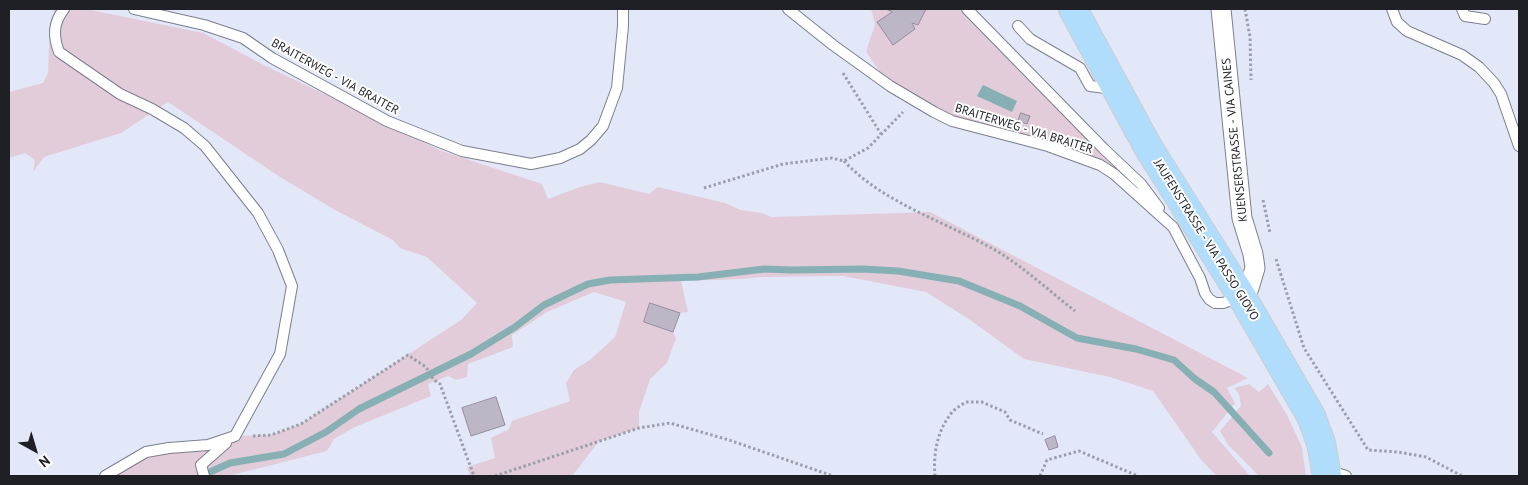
<!DOCTYPE html>
<html>
<head>
<meta charset="utf-8">
<style>
	body { margin:0 }
	#map { position:relative; width:1528px; height:485px; overflow:hidden; background:#e3e8f9; font-family:"PT Sans",sans-serif }
	canvas { display:block }
	.frame { position:absolute; inset:0; border:10px solid #1e2026; pointer-events:none }
	.north { position:absolute; left:10px; top:425px; width:50px; height:50px; -webkit-text-stroke:4px #fff; paint-order:stroke; rotate:141deg; font-size:14px; font-weight:700; line-height:20px; text-align:center; color:#1e2026 }
	.north::after { content:''; display:block; margin:auto; width:18px; height:22px; background:#1e2026; clip-path:polygon(50% 0,100% 100%,50% 72%,0 100%) }
</style>
</head>
<body>
<div id="map">
<canvas width="1528" height="485"></canvas>
<div class="frame"></div>
<div class="north">N</div>
</div>
<script>
const ctx = document.querySelector('canvas').getContext('2d');
ctx.lineJoin = 'round';
function fillPath(path, color) { ctx.fillStyle = color; ctx.fill(path, 'evenodd'); }
function strokePath(path, color, width, dash) { ctx.strokeStyle = color; ctx.lineWidth = width; ctx.lineCap = dash ? 'butt' : 'round'; ctx.setLineDash(dash || []); ctx.stroke(path); }
function label(font, color, halo, rows, align = 'center') {
  ctx.font = font + ' "PT Sans",sans-serif'; ctx.lineWidth = 4; ctx.setLineDash([]); ctx.textBaseline = 'middle'; ctx.strokeStyle = halo; ctx.fillStyle = color; for (const [text, x, y, turn = 0] of rows) {
    ctx.save(); ctx.translate(x, y); ctx.rotate((+turn || 0) * Math.PI / 180); ctx.textAlign = isNaN(turn) ? turn : align; if (halo) ctx.strokeText(text, 0, 0); ctx.fillText(text, 0, 0); ctx.restore();
  }
}
const green = new Path2D(`
	M55 9H90L91 10 203 33 264 65 442 151 542 184 548 199 580 187 600 182 649 194 658 187 725 203 741 210 762 213 772 217 930 212 1248 378 1227 388 1235 403 1212 432 1250 476H1217L1202 461 1153 391 1110 377 1024 359 970 320 926 292 843 276 761 277 742 279 681 281 688 312 680 313 650 303 644 322 673 332 676 338 667 363 650 379 639 412V428L599 441 572 476H470L467 467 495 458 491 438 509 429 512 421 570 401 566 383 574 370 591 359 615 337 626 302 594 292 547 312 512 335 513 347 468 364 467 377 456 380 448 376 428 384 431 396 355 427 334 439 327 451 228 476H105L146 452 235 436 271 435 301 424 461 320 477 303 427 257 400 248 393 240 335 210 280 177 168 102 121 133 44 157 33 172 35 160 25 153 9 158V92L43 83 48 73 50 22Z
	M871 9H967L1104 149 1173 227 1100 165 952 121 890 86 866 52 875 24Z
	M1249 384 1259 392 1268 384 1287 415 1302 447 1306 476H1259L1228 445 1220 431 1241 406 1239 394 1234 388Z`);
const water = new Path2D(`
	M983 85 1017 101 1012 112 977 96Z`);
const stream = new Path2D(`
	M201 476 230 463 284 454 326 432 359 409 471 354 515 327 544 305 588 284 610 280 698 277 764 269 792 270 863 269 898 271 959 281 1020 306 1077 338 1136 349 1174 360 1195 379 1214 392 1269 453`);
const building = new Path2D(`
	M886 9H926L918 25 912 23 915 29 893 45 877 22 892 12Z
	M1021 113 1030 116 1027 124 1018 121Z
	M650 303 680 313 673 332 644 322Z
	M496 397 505 425 471 436 462 408Z
	M1055 436 1058 447 1049 450 1045 440Z`);
const path = new Path2D(`
	M1245 9 1250 37 1251 80
	M843 73 881 134
	M844 161C883 203 946 222 995 250 1024 267 1049 291 1075 311
	M704 188 783 164 832 158 844 161 868 148 903 112
	M1263 200 1270 233
	M1276 259 1304 348 1368 450 1398 452 1426 457 1462 476
	M253 436 271 435 301 424 408 355 426 367 433 379 440 384 474 476
	M495 476 639 428 670 423 729 440 833 476
	M935 476C933 455 937 432 950 415 954 409 960 406 966 402H982L1005 412 1010 420 1043 434
	M1040 476 1047 460 1079 451 1138 476`);
const service = new Path2D(`
	M64 9C53 23 53 36 59 52L120 94 152 109 184 128 205 146 258 213 278 250 292 286 280 354 235 436 208 445 169 448 146 452 105 476
	M134 9 204 25 243 38 272 58 387 121 462 151 531 164 560 158 580 149 591 140 603 126 617 88 623 26V9
	M788 9 833 45 890 86 934 112 952 121 1048 146 1100 165 1114 174 1173 227 1200 278 1205 293 1209 299 1215 303H1223L1241 297
	M967 9 1104 149 1141 184 1159 208
	M1392 9 1397 22 1407 31 1462 55 1479 67 1494 83 1501 94 1519 146
	M1462 9 1465 16 1485 19
	M1018 26 1030 39 1080 68 1090 86 1114 89
	M1328 470 1346 476
	M204 476 201 465 226 443`);
const minor = new Path2D(`
	M1221 9 1242 218 1253 254 1255 268 1249 288 1242 297`);
const primary = new Path2D(`
	M1073 9 1148 147 1242 297 1311 416 1321 443 1327 476`);
const streetNames = [
	["BRAITERWEG - VIA BRAITER",335,77,29],
	["BRAITERWEG - VIA BRAITER",1024,129,17],
	["KUENSERSTRASSE - VIA CAINES",1235,140,-96],
	["JAUFENSTRASSE - VIA PASSO GIOVO",1206,240,58]
];
fillPath(green, '#e2ccd9');
fillPath(water, '#87b0b5');
strokePath(stream, '#87b0b5', 7);
fillPath(building, '#bdb6c6');
strokePath(building, '#948d9c', 1);
strokePath(service, '#7b7f8e', 12);
strokePath(minor, '#7b7f8e', 21);
strokePath(primary, '#cececf', 30);
strokePath(path, '#9b9fac', 3, [2.5, 2.5]);
strokePath(service, '#fff', 10);
strokePath(minor, '#fff', 19);
strokePath(primary, '#b0ddfc', 28);
label('12px', '#1e2026', '#fff', streetNames);
</script>
</body>
</html>
